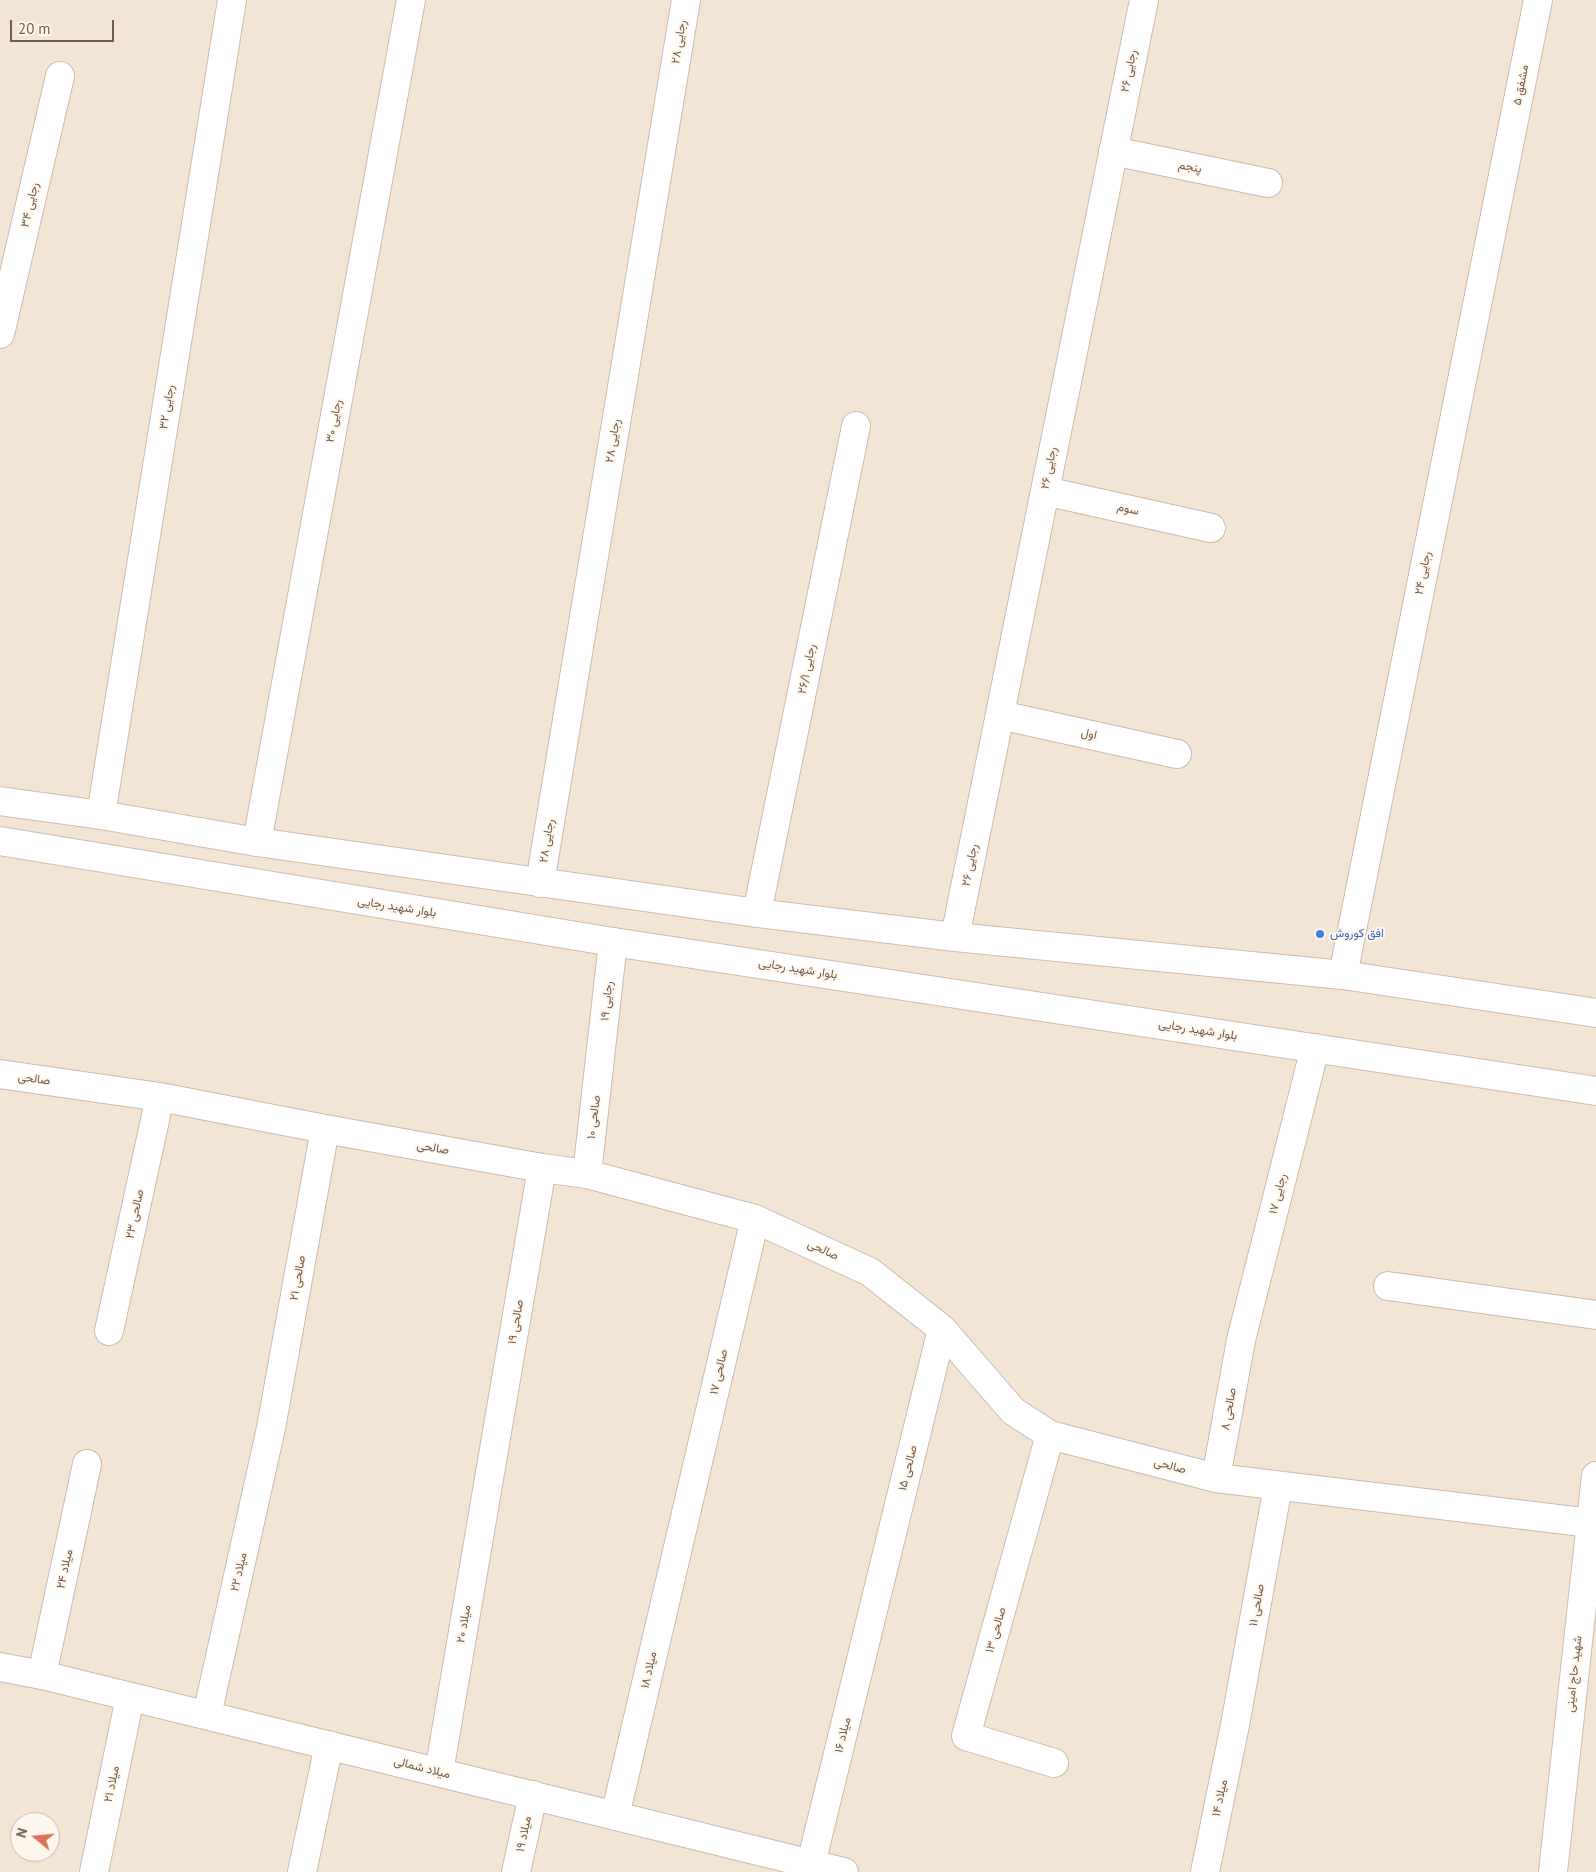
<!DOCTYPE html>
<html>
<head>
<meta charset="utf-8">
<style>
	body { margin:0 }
	#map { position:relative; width:1596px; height:1872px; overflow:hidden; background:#fbf3e7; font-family:"PT Sans",sans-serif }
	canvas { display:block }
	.north { position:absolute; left:10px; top:1812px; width:50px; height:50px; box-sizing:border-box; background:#fef7ed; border:1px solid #c6b8ad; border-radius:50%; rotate:287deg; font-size:14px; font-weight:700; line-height:20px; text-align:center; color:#725a4e }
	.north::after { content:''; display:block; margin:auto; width:18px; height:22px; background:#da7157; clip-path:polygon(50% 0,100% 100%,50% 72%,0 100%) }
	.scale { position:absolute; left:10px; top:20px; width:104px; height:22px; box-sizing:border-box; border:2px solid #725a4e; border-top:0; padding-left:6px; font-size:15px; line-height:18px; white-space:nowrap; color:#725a4e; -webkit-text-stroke:4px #fef7ed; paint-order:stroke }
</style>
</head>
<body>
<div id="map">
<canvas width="1596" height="1872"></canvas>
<div class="north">N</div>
<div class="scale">20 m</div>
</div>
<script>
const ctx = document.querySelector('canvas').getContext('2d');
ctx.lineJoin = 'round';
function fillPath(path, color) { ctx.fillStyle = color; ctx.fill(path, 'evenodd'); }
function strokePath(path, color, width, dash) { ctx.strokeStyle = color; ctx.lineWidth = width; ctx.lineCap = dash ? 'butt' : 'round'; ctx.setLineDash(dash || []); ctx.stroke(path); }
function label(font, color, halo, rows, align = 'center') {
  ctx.font = font + ' "PT Sans",Vazirmatn,sans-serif'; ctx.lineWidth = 4; ctx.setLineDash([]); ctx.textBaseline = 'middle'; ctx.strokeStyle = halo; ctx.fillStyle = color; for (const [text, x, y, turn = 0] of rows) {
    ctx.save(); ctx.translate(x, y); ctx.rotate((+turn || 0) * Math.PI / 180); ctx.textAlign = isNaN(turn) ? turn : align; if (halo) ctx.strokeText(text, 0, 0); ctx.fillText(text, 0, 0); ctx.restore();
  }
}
const residential = new Path2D(`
	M0 0H1596V1872H0ZM20 1822H50V1852H20Z`);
const street = new Path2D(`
	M1113 151 1268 183
	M0 334 60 76
	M1045 491 1211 528
	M1000 715 1177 754
	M101 815 232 0
	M257 842 411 0
	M540 883 686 0
	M757 913 856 426
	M955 937 1144 0
	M1343 975 1538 0
	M0 1074 160 1097 325 1129 542 1168 587 1174 755 1219 870 1272 942 1329 1013 1411 1050 1435 1216 1478 1591 1523
	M587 1174 613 942
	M1388 1286 1596 1315
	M109 1331 160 1097
	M1050 1435 966 1736 1054 1763
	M1216 1478 1241 1340 1315 1048
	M0 1667 42 1675 844 1872
	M42 1675 87 1464
	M207 1715 271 1428 325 1129
	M439 1772 542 1168
	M615 1816 755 1219
	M94 1872 130 1697
	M302 1872 329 1745
	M516 1872 533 1795
	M809 1872 942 1329
	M1205 1872 1235 1725 1278 1486`);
const secondary = new Path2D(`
	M0 801 101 815 257 842 757 913 955 937 1343 975 1596 1013
	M0 841 613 942 1596 1091
	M1553 1872 1596 1476`);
const markers = [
	[1320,934,5,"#3f7fe0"]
];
const streetNames = [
	["رجایی ۲۸",679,42,-81],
	["رجایی ۲۶",1129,71,-79],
	["مشفق ۵",1521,85,-79],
	["پنجم",1190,167,11],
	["رجایی ۳۴",30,205,-77],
	["رجایی ۳۲",167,407,-81],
	["رجایی ۳۰",334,421,-80],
	["رجایی ۲۸",613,441,-81],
	["رجایی ۲۶",1049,468,-79],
	["سوم",1128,509,13],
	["رجایی ۲۴",1423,573,-79],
	["رجایی ۲۶/۱",807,669,-79],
	["اول",1089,734,12],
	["رجایی ۲۸",547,841,-81],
	["رجایی ۲۶",970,865,-79],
	["بلوار شهید رجایی",397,907,9],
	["بلوار شهید رجایی",798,969,9],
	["رجایی ۱۹",607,1001,-84],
	["بلوار شهید رجایی",1198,1030,9],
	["صالحی",34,1079,8],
	["صالحی ۱۰",594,1117,-83],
	["صالحی",433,1148,10],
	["رجایی ۱۷",1278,1194,-76],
	["صالحی ۲۳",135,1214,-78],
	["صالحی",823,1250,25],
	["صالحی ۲۱",298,1278,-80],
	["صالحی ۱۹",516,1322,-80],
	["صالحی ۱۷",719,1372,-77],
	["صالحی ۸",1229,1409,-80],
	["صالحی",1170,1466,15],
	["صالحی ۱۵",908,1468,-76],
	["میلاد ۲۴",65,1569,-78],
	["میلاد ۲۲",239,1572,-77],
	["صالحی ۱۱",1257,1605,-80],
	["میلاد ۲۰",464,1624,-80],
	["صالحی ۱۳",996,1630,-74],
	["میلاد ۱۸",649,1670,-77],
	["شهید حاج امینی",1574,1674,-84],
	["میلاد ۱۶",843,1735,-76],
	["میلاد شمالی",422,1768,14],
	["میلاد ۲۱",112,1784,-78],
	["میلاد ۱۴",1220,1798,-78],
	["میلاد ۱۹",524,1834,-78]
];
const shopNames = [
	["افق کوروش",1330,934]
];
fillPath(residential, '#f2e5d6');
strokePath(street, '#ccbbae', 30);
strokePath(secondary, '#d0bdaf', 30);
strokePath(street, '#fff', 28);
strokePath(secondary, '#fff', 28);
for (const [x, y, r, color] of markers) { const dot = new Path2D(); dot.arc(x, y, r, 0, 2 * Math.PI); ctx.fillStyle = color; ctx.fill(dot); strokePath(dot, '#fef7ed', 2); }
label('12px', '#725a4e', '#fef7ed', streetNames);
label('12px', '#366cbe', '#fef7ed', shopNames, 'left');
</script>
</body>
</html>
